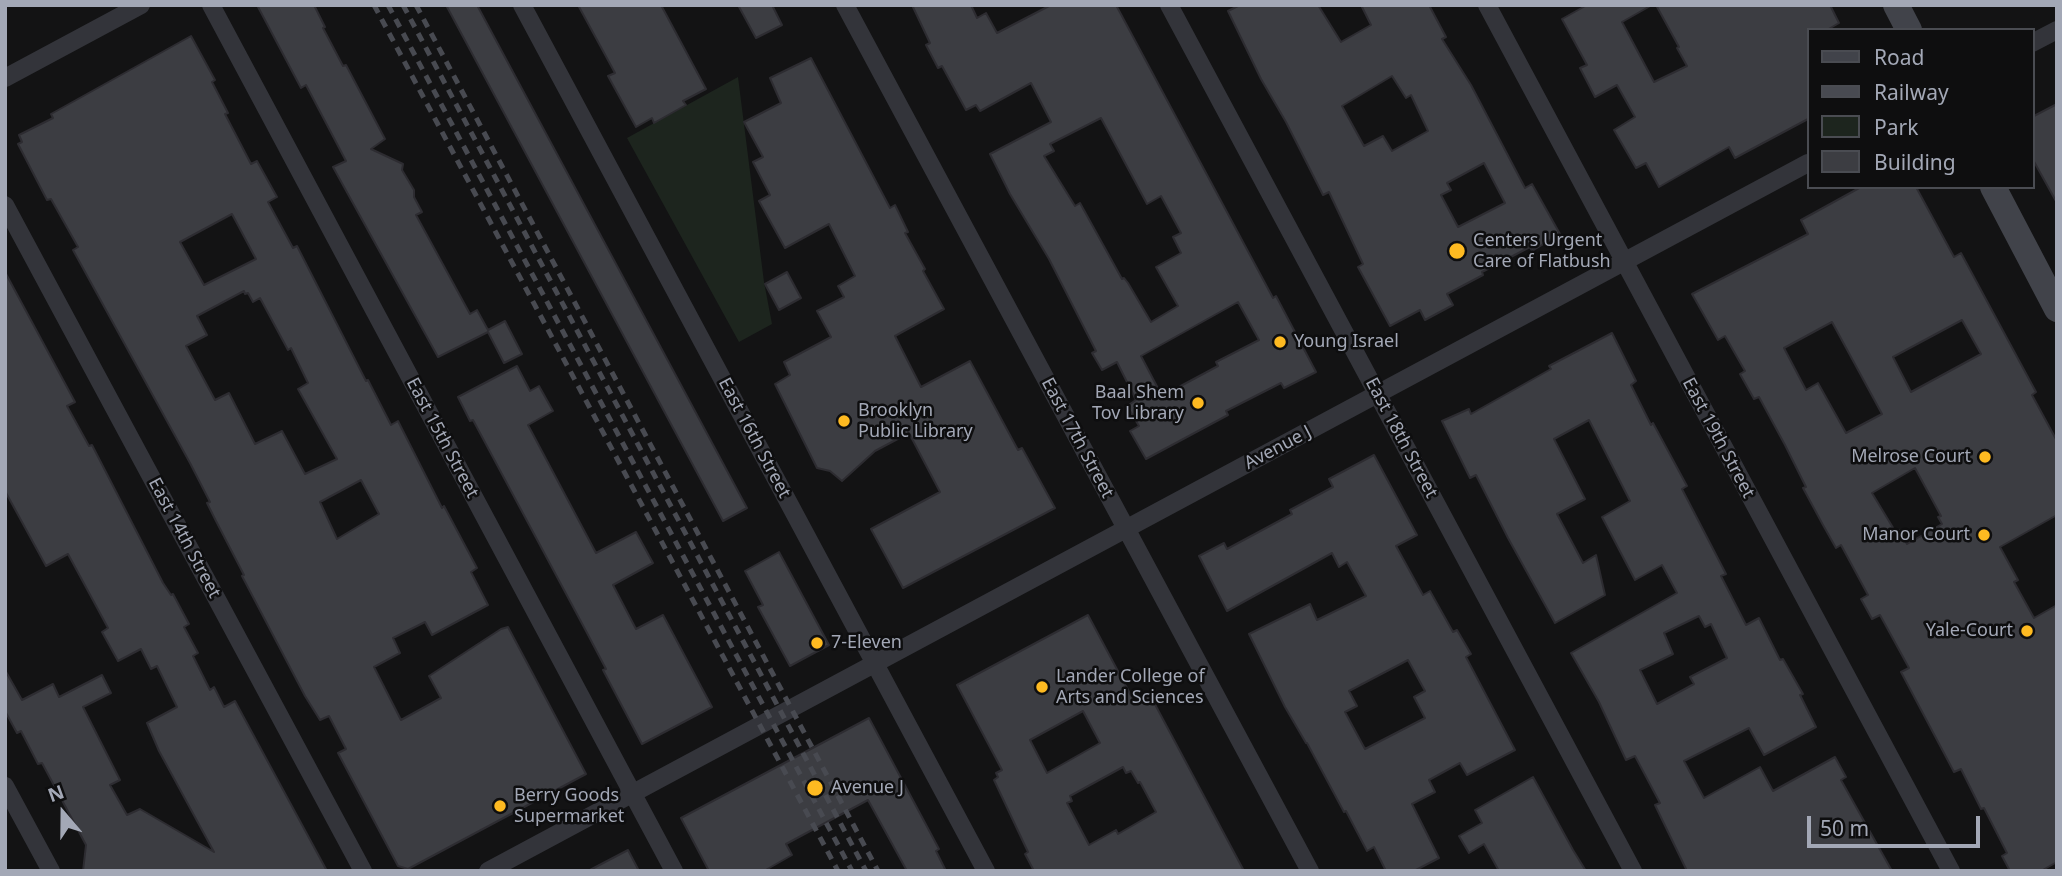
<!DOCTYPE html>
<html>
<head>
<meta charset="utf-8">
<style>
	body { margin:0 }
	#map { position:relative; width:2062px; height:876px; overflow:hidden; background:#131314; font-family:"Noto Sans",sans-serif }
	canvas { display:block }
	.frame { position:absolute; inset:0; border:7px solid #a3a8b6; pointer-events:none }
	.legend { position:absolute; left:1807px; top:28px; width:228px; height:161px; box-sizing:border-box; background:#0e0e0f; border:2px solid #4a4c52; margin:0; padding:9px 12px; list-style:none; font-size:21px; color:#a3a8b6 }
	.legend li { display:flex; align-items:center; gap:14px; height:35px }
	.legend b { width:35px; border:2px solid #4a4c52 }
	.north { position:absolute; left:28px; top:778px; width:70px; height:70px; -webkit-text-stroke:5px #0e0e0f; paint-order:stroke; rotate:340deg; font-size:19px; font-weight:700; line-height:28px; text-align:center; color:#a3a8b6 }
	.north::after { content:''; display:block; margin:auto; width:24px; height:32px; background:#a3a8b6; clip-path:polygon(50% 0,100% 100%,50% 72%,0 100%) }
	.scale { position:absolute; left:1807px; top:816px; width:173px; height:32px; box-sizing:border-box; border:4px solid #a3a8b6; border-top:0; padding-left:9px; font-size:21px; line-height:24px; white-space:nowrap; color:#a3a8b6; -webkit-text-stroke:5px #0e0e0f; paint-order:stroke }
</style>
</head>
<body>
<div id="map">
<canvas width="2062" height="876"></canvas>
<div class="frame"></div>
<ul class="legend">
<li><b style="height:9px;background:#41434a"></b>Road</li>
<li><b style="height:9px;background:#484a51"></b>Railway</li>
<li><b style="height:19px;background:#1d251e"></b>Park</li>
<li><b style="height:19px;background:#3c3d42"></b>Building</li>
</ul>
<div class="north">N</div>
<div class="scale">50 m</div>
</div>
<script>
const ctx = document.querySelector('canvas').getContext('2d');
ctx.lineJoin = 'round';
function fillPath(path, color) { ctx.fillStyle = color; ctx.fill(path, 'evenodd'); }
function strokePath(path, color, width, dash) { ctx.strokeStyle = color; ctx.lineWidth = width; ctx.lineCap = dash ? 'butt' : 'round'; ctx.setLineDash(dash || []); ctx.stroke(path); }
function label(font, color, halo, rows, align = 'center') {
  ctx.font = font + ' "Noto Sans",sans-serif'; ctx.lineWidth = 5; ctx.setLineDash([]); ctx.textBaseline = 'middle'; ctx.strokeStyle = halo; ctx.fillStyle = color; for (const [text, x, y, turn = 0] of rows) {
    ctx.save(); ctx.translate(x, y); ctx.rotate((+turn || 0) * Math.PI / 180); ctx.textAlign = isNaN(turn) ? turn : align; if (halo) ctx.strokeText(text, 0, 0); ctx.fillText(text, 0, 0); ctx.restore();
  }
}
const green = new Path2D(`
	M738 77 764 282 772 324 739 342 627 138Z`);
const building = new Path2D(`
	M257 5H314L325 27 323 28 343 66 346 65 385 139 371 149 403 164 402 170 414 190V197L422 212 416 215 470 314 477 310 488 330 505 321 522 354 504 363 488 332 438 357 333 167 346 161 306 85 301 88Z
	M446 5H477L747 508 723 521Z
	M578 5H661L706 89 683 101 686 105 654 123 652 118 636 127 608 76 615 73Z
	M738 5H772L782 25 756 38Z
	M912 5H971L977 18 986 13 997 33 1051 5H1116L1273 298 1276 296 1316 372 1284 388 1281 383 1226 411 1228 415 1146 459 1130 431 1139 426 1127 406 1136 400 1117 362 1102 370 1092 353 1096 351 1049 259 1010 194 990 154 1051 122 1031 83 980 111 976 105 966 110 942 66 938 68 926 45 930 43ZM1101 118 1147 204 1161 196 1181 233 1173 237 1181 253 1156 267 1178 306 1151 322 1128 283 1124 278 1122 279 1080 203 1075 206 1044 156 1054 151 1050 144ZM1238 302 1259 340 1216 362 1218 366 1162 396 1141 356Z
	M1240 5H1318L1341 42 1371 25 1361 5H1429L1446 37 1442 39 1471 85 1525 188 1532 184 1560 234 1532 251 1530 247 1482 272 1483 275 1447 294 1453 305 1425 320 1420 310 1390 326 1358 267 1363 264 1329 192 1323 195 1286 122 1261 79 1228 11ZM1392 76 1406 98 1411 95 1428 131 1392 151 1383 136 1364 146 1342 106ZM1484 163 1505 203 1458 227 1441 195 1451 190 1447 183Z
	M1587 5H1652L1622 22 1654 82 1687 66 1677 48 1679 47 1656 5H1830L1839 23 1827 30H1808V119L1735 158 1729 147 1659 187 1646 163 1636 168 1614 130 1635 117 1617 85 1595 97 1580 68 1587 65 1562 19Z
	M191 36 215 80 212 82 228 113 225 114 251 164 257 161 277 197 268 202 293 248 297 246 366 381 368 380 391 425 398 421 442 508 444 506 477 568 471 572 488 605 432 635 425 622 393 638 400 653 374 667 401 720 441 698 429 676 501 629 508 627 586 774 408 869 398 866 338 753 346 749 329 716 320 720 305 696 242 576 244 575 216 521 207 503 210 502 190 463 73 250 78 247 51 199 47 200 18 144 22 142 19 135 53 118 51 114ZM232 214 256 259 204 285 180 242ZM244 291 245 294 248 293 253 302 260 298 288 350 291 348 308 383 298 389 337 459 305 474 282 431 255 444 229 393 215 400 186 346 207 335 197 316ZM361 480 379 514 337 539 320 502Z
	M811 58 890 208 895 205 908 232 905 233 925 269 923 271 944 309 895 336 921 387 970 361 1018 450 1022 448 1055 508 903 588 871 529 940 492 909 433 875 451 842 481 830 471 817 468 775 384 790 375 784 362 831 337 817 311 844 297 838 286 855 276 829 224 785 248 759 201 770 195 753 162 763 157 744 122 781 103 770 78Z
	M2057 104V203L2032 158V117Z
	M1861 187H1916L1954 257 1961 253 2036 392 2032 395 2057 441V515L2000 547 2018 580 2014 582 2034 618 2057 605V862L2041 871H2010L2002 856 2007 853 1984 808 1981 809 1961 769 1954 772 1901 672 1909 668 1880 615 1872 619 1861 599 1868 595 1841 545 1836 548 1823 525 1803 488 1806 487 1785 445 1759 397 1754 399 1740 374 1745 371 1725 336 1718 340 1692 294 1808 234 1801 220ZM1962 320 1981 354 1911 392 1893 357ZM1832 322 1882 414 1846 433 1818 383 1806 390 1784 348ZM1915 468 1941 516 1938 517 1942 524 1907 544 1899 530 1895 531 1872 493Z
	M5 272 75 402 67 406 89 446 92 445 163 583 171 595 173 594 189 624 184 627 198 653 193 656 210 690 214 687 224 707 235 701 327 871H83L86 845 42 763 38 764 21 731 17 733 5 711V670L22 700 53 684 59 697 102 675 111 693 83 707 120 780 110 785 127 815 140 809 214 852 159 751 147 723 177 707 157 666 151 669 141 649 118 661 102 632 108 628 68 554 46 566 5 491Z
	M787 272 801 298 779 310 765 284Z
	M1612 333 1636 381 1631 385 1651 425 1653 423 1687 486 1682 489 1726 574 1721 576 1746 625 1759 618 1780 660 1783 659 1803 694 1800 695 1816 727 1764 755 1749 728 1684 761 1704 798 1760 767 1773 791 1835 757 1846 777 1841 780 1892 871H1687L1655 805 1660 803 1635 756 1626 760 1599 702 1571 653 1677 593 1662 565 1635 580 1602 517 1630 501 1589 420 1554 439 1585 499 1557 514 1583 563 1596 555 1605 595 1555 623 1508 538 1476 475 1470 478 1442 421 1469 409 1471 414 1551 369 1549 366ZM1699 616 1705 627 1711 624 1727 658 1690 677 1694 684 1657 704 1640 670 1673 654 1664 633Z
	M517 366 530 391 539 386 553 411 528 425 596 553 636 532 653 563 613 585 636 629 663 615 712 707 642 744 603 670 606 669 586 631 473 420 470 421 458 397Z
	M1374 455 1417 535 1396 546 1423 595 1430 591 1453 632 1457 630 1471 654 1466 657 1515 750 1467 775 1460 763 1429 780 1435 792 1412 804 1439 858 1414 871H1386L1374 847 1367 851 1346 811 1344 812 1307 743H1306L1285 707 1249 634 1310 604 1317 620 1366 596 1347 562 1339 567 1332 553 1227 611 1199 556 1224 543 1227 549 1292 514 1290 510 1333 487 1329 479ZM1408 660 1425 691 1414 697 1425 718 1365 749 1345 712 1357 706 1349 691Z
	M779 552 829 645 790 666 758 607 763 605 745 571Z
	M1088 615 1135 703 1150 695 1244 871H1034L1025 854 1028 852 994 780 998 777 996 773 1002 770 957 685ZM1083 711 1100 743 1047 773 1030 740ZM1123 767 1126 773 1131 771 1138 783 1140 782 1156 812 1118 834 1116 830 1089 845 1067 803 1072 801 1070 796Z
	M869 718 939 849 936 851 946 871H907L868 800 786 844 792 855 764 871H709L681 818Z
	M1533 777 1573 850 1586 871H1499L1484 844 1469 853 1459 836 1482 823 1475 810Z
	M628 850 639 871H588Z`);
const street = new Path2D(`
	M211 5 674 871
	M522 5 986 871
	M845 5 1310 871
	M1169 5 1633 871
	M1487 5 1951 871
	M2032 43 2057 30
	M5 78 141 5
	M5 205 363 871
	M5 786 51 871
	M488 871 1808 163`);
const secondary = new Path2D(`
	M1896 5 1909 30
	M1993 187 2057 309`);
const rail = new Path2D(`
	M374 5 838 871
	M388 5 852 871
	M403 5 866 871
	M416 5 878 871`);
const markers = [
	[1457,251,9,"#feba21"],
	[1280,342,7,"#feba21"],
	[1198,403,7,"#feba21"],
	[844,421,7,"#feba21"],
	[1985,457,7,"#feba21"],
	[1984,535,7,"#feba21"],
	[2027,631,7,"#feba21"],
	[817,643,7,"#feba21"],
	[1042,687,7,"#feba21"],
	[815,788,9,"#feba21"],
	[500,806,7,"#feba21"]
];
const poiNames = [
	["Centers Urgent",1473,241],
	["Care of Flatbush",1473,262],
	["Young Israel",1294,342],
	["Baal Shem",1184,393,"right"],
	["Tov Library",1184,414,"right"],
	["Brooklyn",858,411],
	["Public Library",858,432],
	["Melrose Court",1971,457,"right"],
	["Manor Court",1970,535,"right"],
	["Yale-Court",2013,631,"right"],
	["7-Eleven",831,643],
	["Lander College of",1056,677],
	["Arts and Sciences",1056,698],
	["Avenue J",831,788],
	["Berry Goods",514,796],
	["Supermarket",514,817]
];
const streetNames = [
	["East 15th Street",442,438,62],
	["East 16th Street",754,438,62],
	["East 17th Street",1077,438,62],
	["East 18th Street",1401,438,62],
	["East 19th Street",1718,438,62],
	["Avenue J",1278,448,-28],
	["East 14th Street",184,538,62]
];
fillPath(green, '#1d251e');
fillPath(building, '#3c3d42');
strokePath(building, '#2d2c31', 2);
strokePath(street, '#33343a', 18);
strokePath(secondary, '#41434a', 26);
strokePath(rail, '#484a51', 5, [9, 7]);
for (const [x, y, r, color] of markers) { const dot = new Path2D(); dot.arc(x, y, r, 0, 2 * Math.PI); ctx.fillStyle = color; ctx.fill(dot); strokePath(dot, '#0e0e0f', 2.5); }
label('18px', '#a3a8b6', '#0e0e0f', poiNames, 'left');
label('18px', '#a3a8b6', '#0e0e0f', streetNames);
</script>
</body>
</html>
